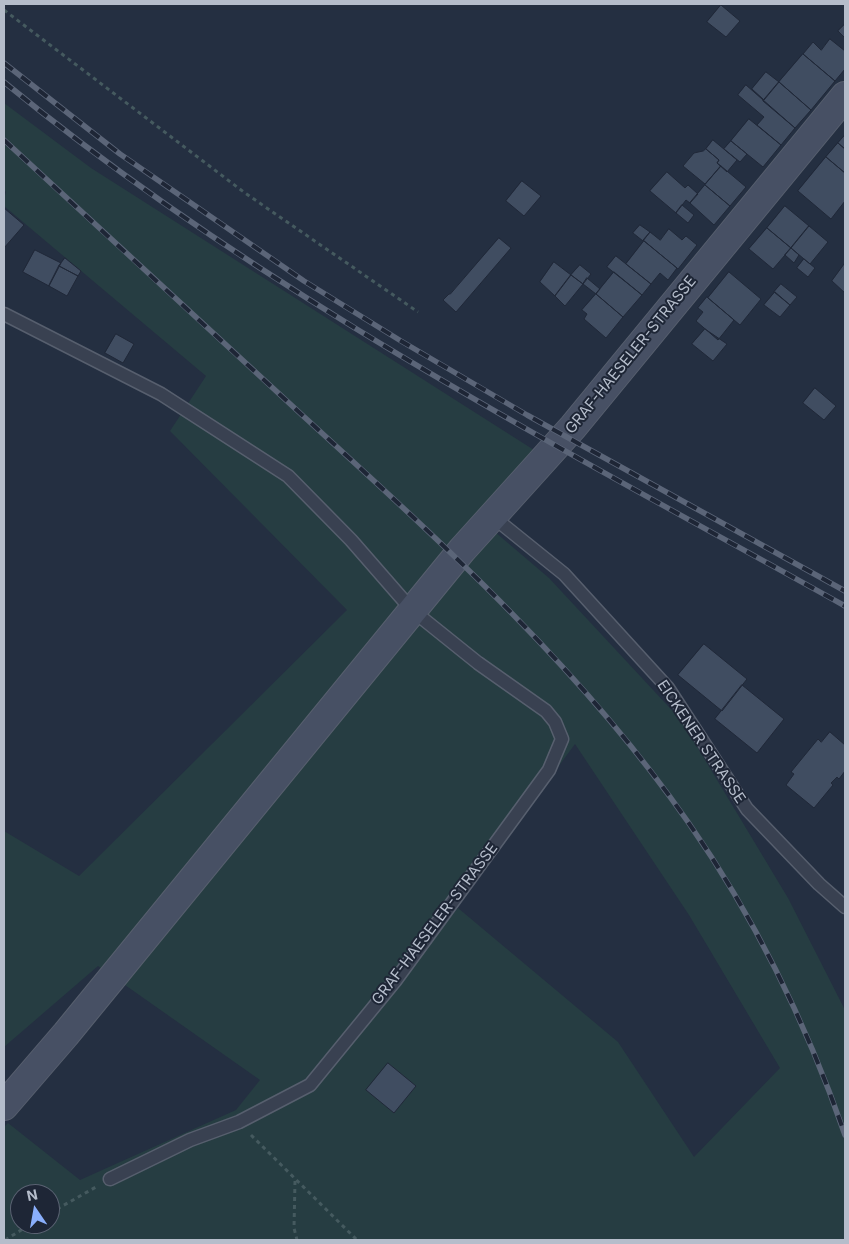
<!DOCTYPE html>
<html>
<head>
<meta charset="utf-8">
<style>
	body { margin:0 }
	#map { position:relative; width:849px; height:1244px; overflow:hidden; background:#242f41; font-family:Inter,sans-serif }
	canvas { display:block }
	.frame { position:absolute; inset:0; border:5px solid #b5bdcb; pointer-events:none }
	.north { position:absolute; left:10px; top:1184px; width:50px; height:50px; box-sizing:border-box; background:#1e2636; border:1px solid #5a6272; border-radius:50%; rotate:348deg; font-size:14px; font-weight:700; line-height:20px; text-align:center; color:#b5bdcb }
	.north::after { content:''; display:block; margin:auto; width:18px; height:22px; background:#8aaffc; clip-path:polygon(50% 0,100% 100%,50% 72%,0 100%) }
</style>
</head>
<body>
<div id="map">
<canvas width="849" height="1244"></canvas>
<div class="frame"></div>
<div class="north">N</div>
</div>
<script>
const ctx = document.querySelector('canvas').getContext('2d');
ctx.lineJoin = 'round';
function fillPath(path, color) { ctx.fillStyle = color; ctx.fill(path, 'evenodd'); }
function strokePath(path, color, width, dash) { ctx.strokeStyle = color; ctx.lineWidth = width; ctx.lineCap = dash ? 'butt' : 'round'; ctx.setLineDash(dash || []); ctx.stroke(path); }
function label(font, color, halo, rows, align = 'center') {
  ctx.font = font + ' Inter,sans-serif'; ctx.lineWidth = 4; ctx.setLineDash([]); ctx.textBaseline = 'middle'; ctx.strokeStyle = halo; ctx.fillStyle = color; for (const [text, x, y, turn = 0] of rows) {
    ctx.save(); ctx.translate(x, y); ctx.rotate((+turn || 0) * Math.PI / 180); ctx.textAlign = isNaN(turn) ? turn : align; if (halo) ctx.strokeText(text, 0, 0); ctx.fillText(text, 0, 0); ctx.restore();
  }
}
const green = new Path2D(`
	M4 103 91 168 534 450 481 520 549 578 681 720 788 898 845 1010V1240H4V1127L8 1123 80 1180 236 1110 260 1080 98 966 4 1047V831L79 876 347 610 170 431 206 376 4 206V198L6 192 4 190ZM575 744 689 915 780 1068 694 1157 618 1042 458 908 429 942ZM20 1194H50V1224H20Z`);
const building = new Path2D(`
	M721 5 740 21 726 37 707 22Z
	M845 24V38L838 31Z
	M830 39 845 51V69L835 81 803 54 813 42 821 50Z
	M803 54 835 81 811 110 779 82Z
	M766 72 779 82 764 100 752 89Z
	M779 82 811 110 795 128 763 101Z
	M746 85 795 128 781 145 757 125 764 117 738 95Z
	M749 119 781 145 763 167 731 141Z
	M845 135V149L838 143Z
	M713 140 737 160 727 172 717 163 719 160 706 149Z
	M731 141 747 154 740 162 724 149Z
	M838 143 845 149V173L826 157Z
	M706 149 719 160 717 163 721 166 705 184 683 166 694 153 703 151Z
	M826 157 845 173V201L831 219 798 191Z
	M721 166 746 187 730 206 705 185Z
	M667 172 685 188 688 185 698 194 690 203 686 200 676 213 650 191Z
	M522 181 541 196 524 216 506 201Z
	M705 185 730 206 714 225 690 203Z
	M682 205 694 215 688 223 676 213Z
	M785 206 809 226 791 248 767 228Z
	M4 208 24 225 4 248Z
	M640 225 650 232 643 241 633 233Z
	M809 226 828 242 810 264 791 248Z
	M767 228 791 248 773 269 749 249Z
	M669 229 682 240 686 236 697 245 678 269 643 240 650 232 660 240Z
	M499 238 511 248 456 312 443 300 449 294H450Z
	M644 241 677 268 668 280 660 273 651 284 626 264Z
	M791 248 799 255 794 263 785 255Z
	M35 250 61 263 49 286 23 272Z
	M616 256 651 284 642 295 607 267Z
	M65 258 81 271 78 276 59 266Z
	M804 259 815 268 808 277 797 268Z
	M554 262 571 275 555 296 540 282Z
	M845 263V293L832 281Z
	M580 265 591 274 583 284 571 275Z
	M59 266 78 276 67 296 49 286Z
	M614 272 642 295 623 317 596 294Z
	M729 272 761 299 740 325 708 298Z
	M571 275 583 284 565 306 555 296Z
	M587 278 600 289 596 294 583 284Z
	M781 284 797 297 790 305 774 292Z
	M775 292 790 305 780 317 764 305Z
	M596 294 623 317 606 338 584 319 587 314 582 310Z
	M707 297 734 320 718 340 696 321 703 312 698 308Z
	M705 329 727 344 713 361 692 344Z
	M116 334 134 344 123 363 105 353Z
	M815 388 836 406 824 420 803 403Z
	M704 644 747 679 722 711 678 675Z
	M742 685 784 719 757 753 715 719Z
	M830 732 845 745V771L839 779 837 777 831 783 833 785 814 808 786 785 794 774 791 772 818 739 821 742Z
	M388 1063 416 1086 394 1113 366 1090Z`);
const path = new Path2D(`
	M4 10 245 193 418 312
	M251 1135 357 1240
	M295 1181 294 1228 297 1240
	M50 1213 96 1187
	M5 1240 31 1224`);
const lane = new Path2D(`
	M4 314 161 394 288 476 351 540 412 610 478 663 546 711 555 722 562 739 549 770 395 981 310 1085 239 1122 190 1140 110 1179
	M492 516 564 574 668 688 747 809 819 884 845 907`);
const secondary = new Path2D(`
	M4 1106 66 1034 462 550 573 427 845 96`);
const rail = new Path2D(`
	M4 63 120 154 304 281 401 341 527 415 845 591
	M4 82C261 293 556 445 845 606
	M4 140C103 232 202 323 301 414 439 540 581 668 688 822 755 918 807 1025 845 1135`);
const streetNames = [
	["GRAF-HAESELER-STRASSE",631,355,-51],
	["EICKENER STRASSE",701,742,56],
	["GRAF-HAESELER-STRASSE",435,924,-53]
];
fillPath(green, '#263d42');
fillPath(building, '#404d61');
strokePath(building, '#202838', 1);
strokePath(lane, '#575f6e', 15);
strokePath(secondary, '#575f6e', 30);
strokePath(path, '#455a5f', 3, [4, 4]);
strokePath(lane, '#394151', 12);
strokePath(secondary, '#475064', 28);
strokePath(rail, '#5b6578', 5.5);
strokePath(rail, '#1e2636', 4, [11]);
label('15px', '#b5bdcb', '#1e2636', streetNames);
</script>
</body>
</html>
